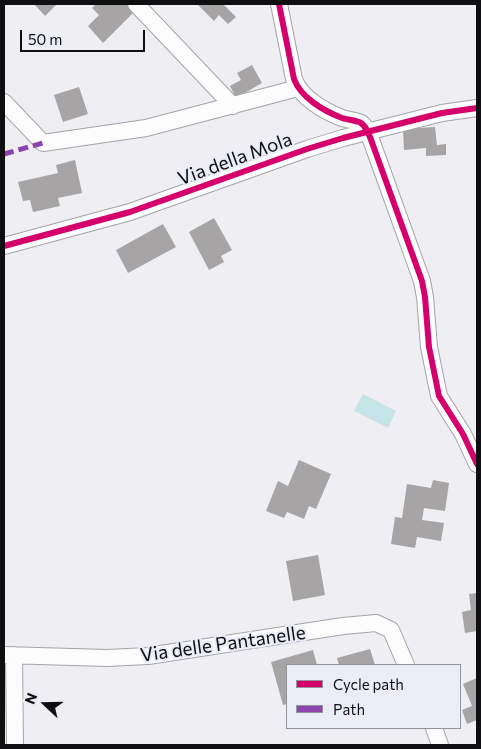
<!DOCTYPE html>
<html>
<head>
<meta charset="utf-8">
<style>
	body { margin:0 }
	#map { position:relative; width:481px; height:749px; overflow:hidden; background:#eeeef3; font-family:Commissioner,sans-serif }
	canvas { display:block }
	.frame { position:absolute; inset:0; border:5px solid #0f0f12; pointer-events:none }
	.legend { position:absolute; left:286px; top:664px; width:175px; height:65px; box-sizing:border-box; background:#ebedf6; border:1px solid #93949b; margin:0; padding:6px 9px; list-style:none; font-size:15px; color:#0f0f12 }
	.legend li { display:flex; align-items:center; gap:10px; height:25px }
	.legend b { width:25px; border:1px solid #93949b }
	.north { position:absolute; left:20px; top:679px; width:50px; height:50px; -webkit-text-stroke:4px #ebedf6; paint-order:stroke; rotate:291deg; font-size:14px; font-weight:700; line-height:20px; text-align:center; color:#0f0f12 }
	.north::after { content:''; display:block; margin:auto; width:18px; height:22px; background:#0f0f12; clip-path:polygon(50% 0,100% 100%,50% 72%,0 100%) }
	.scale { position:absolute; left:20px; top:30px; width:125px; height:22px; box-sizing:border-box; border:2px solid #0f0f12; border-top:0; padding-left:6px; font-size:15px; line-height:18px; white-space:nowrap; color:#0f0f12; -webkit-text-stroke:4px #ebedf6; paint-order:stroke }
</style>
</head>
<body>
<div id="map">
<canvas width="481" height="749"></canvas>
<div class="frame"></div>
<ul class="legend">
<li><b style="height:6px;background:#d6006c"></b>Cycle path</li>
<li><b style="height:6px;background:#8e44ad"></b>Path</li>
</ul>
<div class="north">N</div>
<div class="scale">50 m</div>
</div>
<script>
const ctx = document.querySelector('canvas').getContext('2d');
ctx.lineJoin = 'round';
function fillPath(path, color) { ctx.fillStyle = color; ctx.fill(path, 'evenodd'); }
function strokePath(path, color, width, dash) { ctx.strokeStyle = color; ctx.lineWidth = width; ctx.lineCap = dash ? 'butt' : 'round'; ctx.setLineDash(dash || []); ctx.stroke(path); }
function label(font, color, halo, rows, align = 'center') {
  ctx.font = font + ' Commissioner,sans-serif'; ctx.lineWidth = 4.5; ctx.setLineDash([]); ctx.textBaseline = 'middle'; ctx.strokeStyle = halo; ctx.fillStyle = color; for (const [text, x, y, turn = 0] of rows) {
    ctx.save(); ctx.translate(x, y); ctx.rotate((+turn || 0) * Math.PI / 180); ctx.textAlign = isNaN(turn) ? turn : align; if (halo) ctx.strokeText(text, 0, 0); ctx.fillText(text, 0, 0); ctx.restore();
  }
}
const water = new Path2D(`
	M363 394 396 411 388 428 354 411Z`);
const building = new Path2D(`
	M34 4H57L45 16Z
	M96 4H128L135 11 103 43 88 26 99 15 92 8Z
	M197 4H223L236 17 228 24 219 15 214 21Z
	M252 65 262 83 236 98 230 86 241 80 237 73Z
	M79 87 88 114 63 122 54 95Z
	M435 127 437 145 446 144V155L426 156V148L404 150 403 129Z
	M75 160 82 193 58 198 60 206 33 212 30 200 23 201 18 182 58 173 56 165Z
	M214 218 232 250 221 256 224 262 209 270 189 232Z
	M163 224 176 247 128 273 116 250Z
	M299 460 331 474 316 509 309 506 304 519 287 512 284 518 266 511 278 481 288 486Z
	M433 480 449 483 445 511 424 508 422 520 444 523 441 541 417 537 415 548 391 544 395 517 402 518 407 484 431 488Z
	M318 555 325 595 293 601 286 561Z
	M477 593V631L465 633 462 612 471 610 469 594Z
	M370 649 375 665H339L337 658Z
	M313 650 317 665H287V704L283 705 271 662Z
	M477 678V720L467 724 462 710 472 706 463 684Z`);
const street = new Path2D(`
	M136 4 233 106
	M279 4 294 79C301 98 324 111 342 118 348 120 356 120 361 123 368 128 371 140 374 148L422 281 425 297 429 347 439 396 463 434 477 464
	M4 102 43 143 146 128 298 88
	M4 246 130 212 307 149 343 138 442 113 477 108
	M4 655 107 658 148 656 343 626 376 623 391 630 406 665
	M14 655 15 745
	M434 728 440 745`);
const quiet = new Path2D(`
	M4 154 43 143`);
const cycleway = new Path2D(`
	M279 4 294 79C301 98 324 111 342 118 348 120 356 120 361 123 368 128 371 140 374 148L422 281 425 297 429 347 439 396 463 434 477 464
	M4 246 130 212 307 149 343 138 442 113 477 108`);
const streetNames = [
	["Via della Mola",235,159,-20],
	["Via delle Pantanelle",223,644,-8]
];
fillPath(water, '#c4e4e8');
fillPath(building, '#a6a4a5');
strokePath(street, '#a4a4a8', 18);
strokePath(street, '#fcfcfd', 16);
strokePath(quiet, '#8e44ad', 5, [10, 5]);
strokePath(cycleway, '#d6006c', 6);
label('19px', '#0f0f12', '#ebedf6', streetNames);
</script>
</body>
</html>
